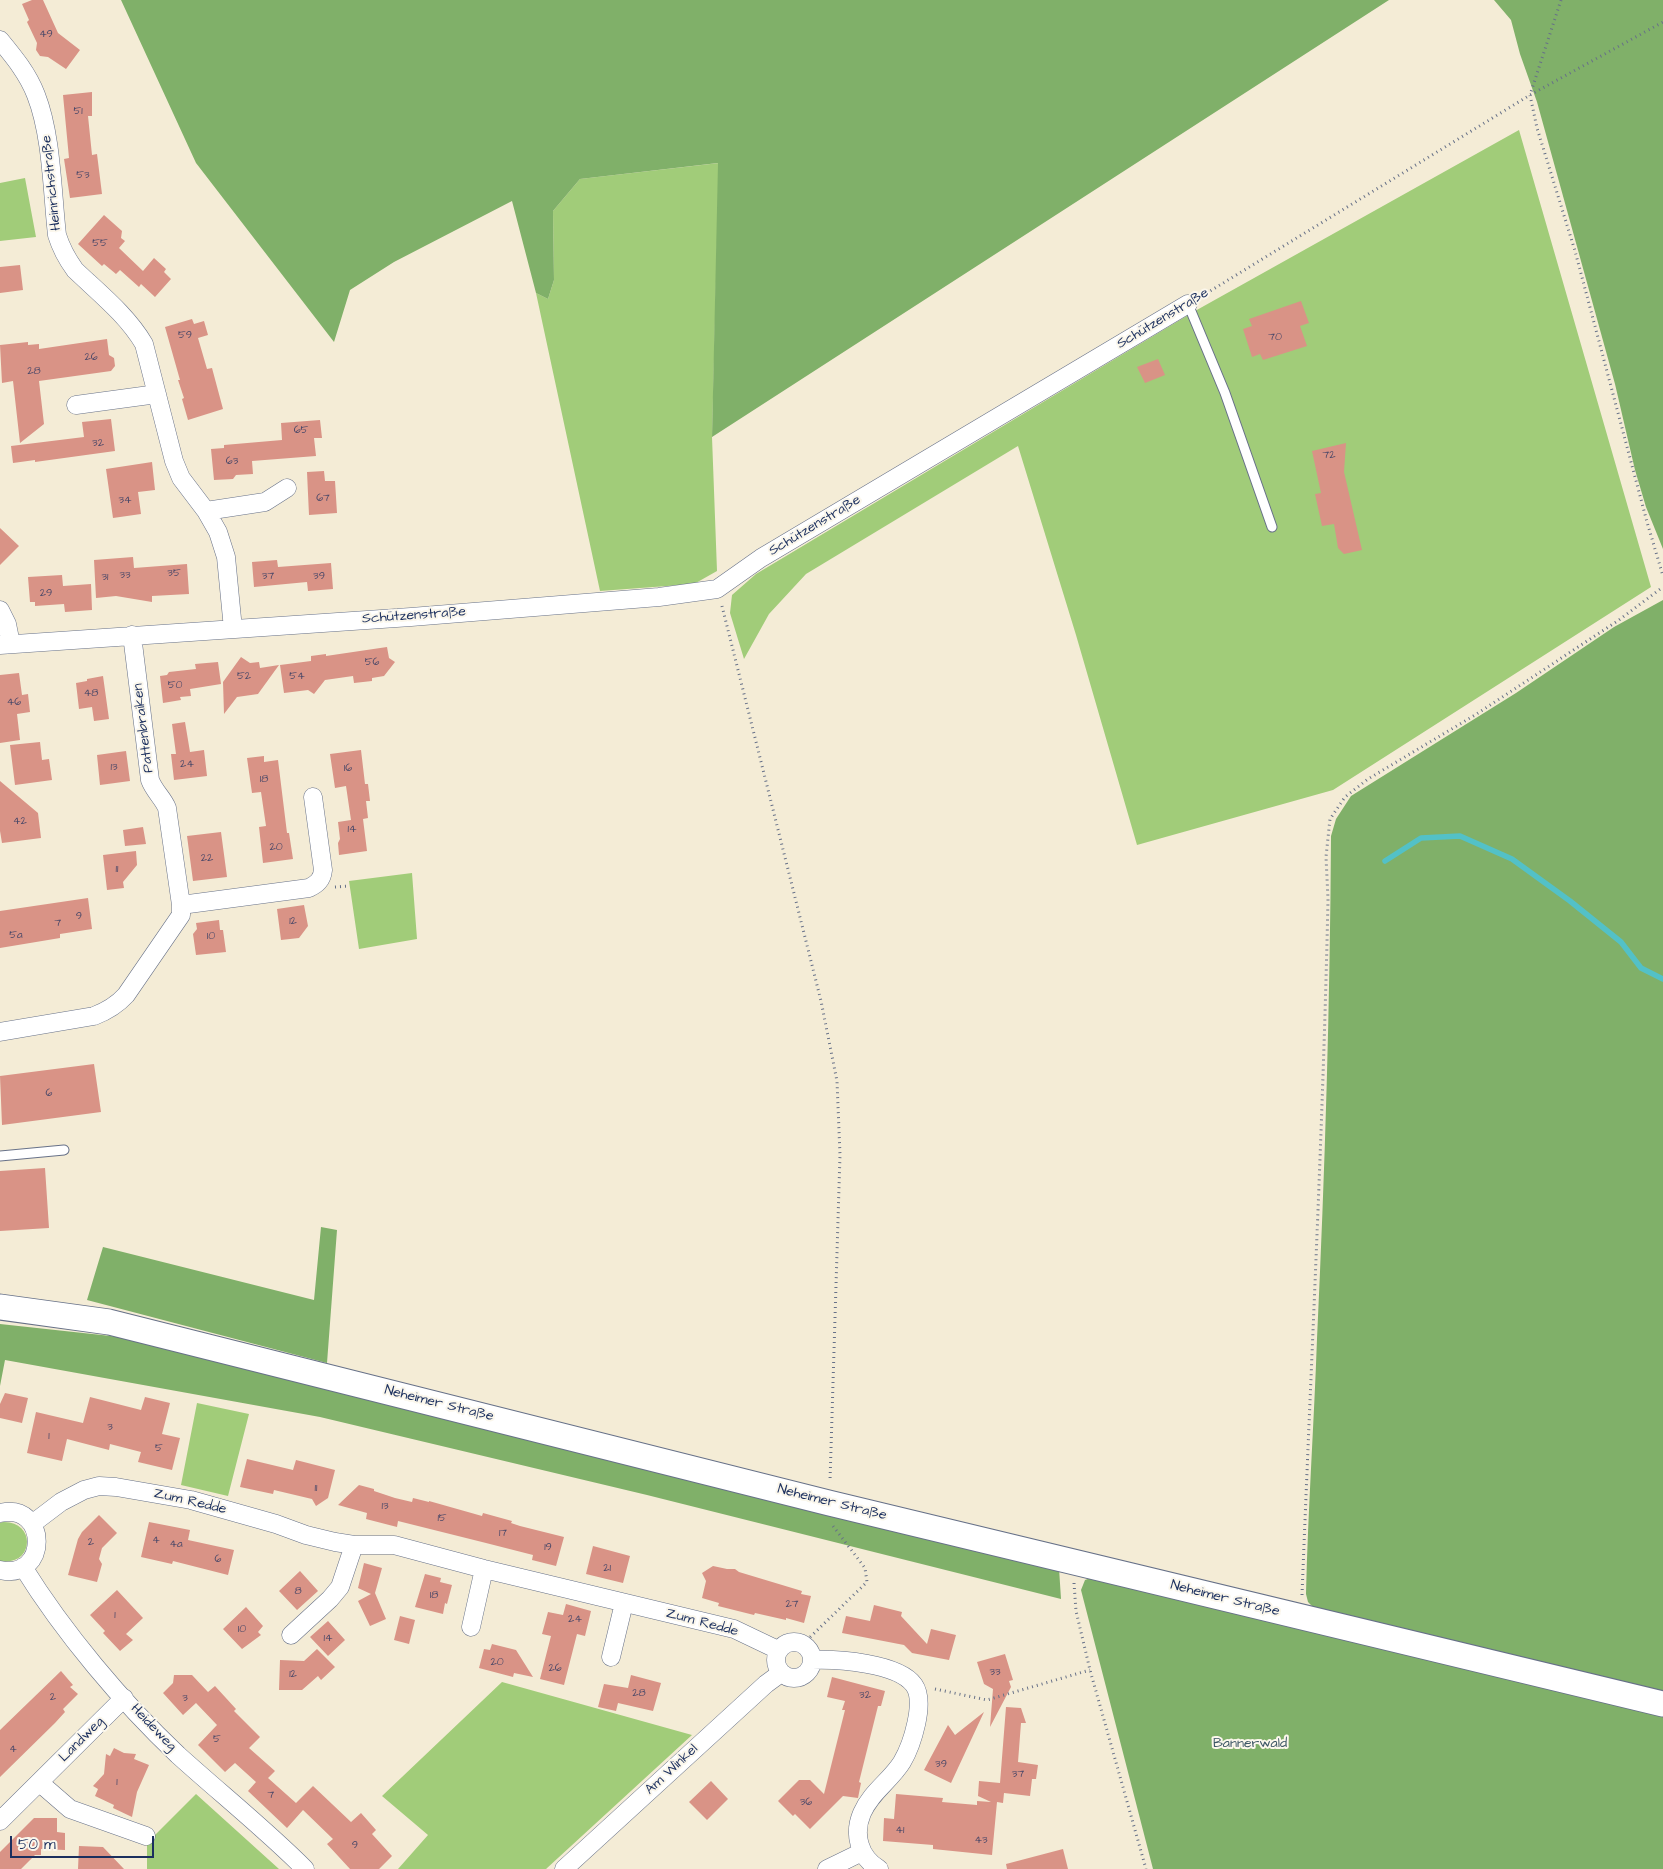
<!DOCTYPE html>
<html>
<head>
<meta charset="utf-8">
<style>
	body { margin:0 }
	#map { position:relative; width:1663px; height:1869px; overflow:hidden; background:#f4ecd6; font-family:"Architects Daughter",sans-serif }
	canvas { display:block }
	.scale { position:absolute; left:10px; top:1836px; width:144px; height:22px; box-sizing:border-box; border:2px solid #1b2f5e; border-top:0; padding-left:6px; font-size:15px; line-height:18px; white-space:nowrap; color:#1b2f5e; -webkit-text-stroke:4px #fbf7ec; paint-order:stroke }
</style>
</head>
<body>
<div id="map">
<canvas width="1663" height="1869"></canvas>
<div class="scale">50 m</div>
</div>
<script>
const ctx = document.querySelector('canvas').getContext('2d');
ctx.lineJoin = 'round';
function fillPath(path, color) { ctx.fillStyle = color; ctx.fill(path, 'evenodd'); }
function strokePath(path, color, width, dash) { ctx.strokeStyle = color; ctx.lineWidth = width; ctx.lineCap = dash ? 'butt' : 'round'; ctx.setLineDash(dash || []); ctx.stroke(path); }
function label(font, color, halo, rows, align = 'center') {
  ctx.font = font + ' "Architects Daughter",sans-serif'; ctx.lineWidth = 4; ctx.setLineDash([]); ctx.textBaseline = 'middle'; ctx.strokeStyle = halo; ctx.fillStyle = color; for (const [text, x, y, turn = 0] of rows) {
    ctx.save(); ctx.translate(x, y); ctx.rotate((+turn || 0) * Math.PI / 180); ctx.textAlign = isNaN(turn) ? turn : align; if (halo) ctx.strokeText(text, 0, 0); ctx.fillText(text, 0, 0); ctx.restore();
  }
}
const green = new Path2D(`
	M1519 130 1651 587 1333 790 1137 845 1076 635 1018 446 806 574 769 614 744 659 730 613 732 595 756 574 1195 311Z
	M719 163 712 437 717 571 694 584 600 591 536 293 548 299 554 280 553 211 580 179Z
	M25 178 36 237 0 241V183Z
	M412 873 417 939 359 949 349 881Z
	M197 1403 249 1414 228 1496 181 1485Z
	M3 1522C37 1521 34 1567 0 1561V1523Z
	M502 1682 692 1735 546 1869H398L428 1835 382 1796Z
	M196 1794 279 1869H147V1843Z`);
const forest = new Path2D(`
	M121 0H1389L712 437 718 163 580 179 553 211 554 280 548 299 536 293 512 201 394 262 350 290 334 342 196 163Z
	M1494 0H1663V549L1646 507 1635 470 1615 384 1537 102 1520 54 1511 20Z
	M1663 600V1695L1315 1609 1308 1602 1306 1594C1308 1509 1314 1424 1317 1339 1325 1172 1330 1004 1331 836L1336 819 1351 796 1516 693 1614 627Z
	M321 1227 337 1230 327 1363 87 1300 103 1247 314 1300Z
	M0 1324 120 1337 1059 1568 1061 1599 647 1495 320 1417 5 1360 0 1386Z
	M1093 1577 1663 1715V1869H1153L1081 1590 1085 1580Z`);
const stream = new Path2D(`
	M1385 861 1421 838 1460 836 1512 859 1570 901 1621 942 1641 968 1663 979`);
const building = new Path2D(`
	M32 0H43L58 33 80 50 66 69 48 57 40 56 36 50 37 43 27 22 29 20 22 4Z
	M92 92V116H88L92 155 97 154 102 194 70 198 64 159 69 158 63 95Z
	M104 215 122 231 121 238 125 241 119 248 143 271 154 258 166 269 164 272 171 279 155 297 141 284 139 287 120 270 116 274 104 264 102 266 78 244Z
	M20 265 23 290 0 293V267Z
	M1301 301 1309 323 1300 326 1307 346 1263 360 1260 354 1252 357 1243 329 1252 326 1249 319Z
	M192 319 194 324 204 321 208 335 198 338 207 369 212 368 223 409 188 420 182 399 184 398 178 380H180L165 327Z
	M107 339 109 355 114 358 115 366 111 371 39 381 44 424 20 443 13 381 2 383 0 345 28 342V345L39 344V349Z
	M1158 359 1165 375 1145 383 1137 367Z
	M111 419 115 451 35 462V460L13 463 11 446 84 437 82 422Z
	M320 420 322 438H314L316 456 252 461 253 474 236 475 233 479 214 480 211 449 224 448V445L282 440 281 423Z
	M1346 443 1344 472 1362 550 1344 554 1338 548 1334 524 1322 526 1315 494 1321 493 1312 451Z
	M152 462 155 490 138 492 141 514 113 518 106 469Z
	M324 471 325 481H335L337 513 309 515 307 472Z
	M0 528 19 546 0 565Z
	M133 557 134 568 187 564 189 594 152 596V602L116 596 96 598 94 560Z
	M277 560 278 567 331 563 333 589 308 591 307 582 254 587 252 562Z
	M62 575 63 586 91 584 92 610 65 612 64 604 35 606V602H30L28 577Z
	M387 647 389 658 395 662 384 676 372 678V681L354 683 353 676 325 680 314 694 308 690 284 693 280 665 311 661V656L326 654V656Z
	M241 657 250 663 259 662 260 668 279 665 258 694 237 697 224 714 223 682Z
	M218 662 221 684 190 689 191 696 180 697 181 700 163 703 160 676 167 675 169 672 196 669 195 664Z
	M19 673 22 695 28 694 30 712 17 714 20 740 0 743V675Z
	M103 676 109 719 94 721 92 707 79 709 76 683 87 681V679Z
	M185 722 190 752 204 750 207 776 174 780 171 754H176L172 724Z
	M40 742 42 760 49 759 52 780 15 785 10 745Z
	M361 750 365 784H368L370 801H366L368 818 363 819 367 851 339 855 338 843 340 839 338 822 351 820 346 786 335 788 330 754Z
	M126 751 130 781 100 785 97 755Z
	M264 756V762L278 760 287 833H289L293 859 263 863 259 827 266 826 261 792 252 793 247 758Z
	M0 781 38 813 41 838 2 843 0 831Z
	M143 827 146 844 125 846 123 830Z
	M221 832 227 877 193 881 187 836Z
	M136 851 137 865 123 882 124 888 107 890 103 855Z
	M88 898 92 929 60 934V938L0 948V911Z
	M304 905 308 926 299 938 281 940 277 909Z
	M219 920 220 930H223L226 952 196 955 193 934 197 929 196 923Z
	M94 1064 101 1112 2 1125 0 1076Z
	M45 1168 49 1228 0 1231V1171Z
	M5 1393 28 1398 22 1423 0 1418V1404Z
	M90 1397 141 1410 145 1397 170 1403 162 1434 180 1438 172 1470 138 1462 141 1452 110 1444 109 1450 67 1439 62 1461 27 1453 36 1412 83 1423Z
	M247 1459 293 1470 296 1460 335 1470 328 1498 316 1506 312 1499 274 1490 273 1494 240 1487Z
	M359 1485 374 1489V1491L395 1498 412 1502 413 1498 429 1502V1501L482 1516 483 1513 512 1521 511 1523 520 1526 564 1537 556 1566 532 1560 533 1555 486 1543 398 1521 397 1527 366 1519 367 1513 338 1505Z
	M99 1515 117 1533 102 1548 99 1559 102 1564 97 1582 68 1575 78 1539 82 1532Z
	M149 1522 190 1530 188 1540 234 1550 228 1575 173 1561 172 1564 141 1557Z
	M593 1546 630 1556 623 1583 586 1574Z
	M364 1563 382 1568 375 1593 386 1619 370 1626 358 1601 371 1594 358 1588Z
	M713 1566 727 1569H735L739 1572 802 1591 801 1594 811 1596 804 1623 786 1618V1620L755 1613 754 1615 718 1606 719 1603 702 1598 706 1581 702 1573Z
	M300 1571 318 1591 297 1610 279 1591Z
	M425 1574 441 1578 440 1582 452 1585 447 1604 445 1603 443 1614 415 1607Z
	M117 1590 143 1618 126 1634 133 1640 120 1651 103 1633 105 1631 90 1615Z
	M566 1604 591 1611 585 1636 577 1634 564 1685 540 1679 551 1636 542 1634 548 1612 563 1615Z
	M874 1605 902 1612 901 1616 927 1644 931 1629 956 1635 949 1660 912 1653 904 1645 842 1633 846 1616 870 1621Z
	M246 1607 263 1626 258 1632 261 1635 242 1649 223 1629Z
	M400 1616 415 1620 409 1644 394 1640Z
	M328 1621 345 1640 328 1656 310 1637Z
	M492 1644 516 1650 533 1677 514 1673 513 1677 479 1668 484 1649 490 1650Z
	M317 1649 335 1667 321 1680 318 1676 302 1690H279L280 1660 304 1661Z
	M1005 1654 1013 1680 1009 1681 1011 1687 990 1727 993 1689 984 1684 977 1662Z
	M61 1671 73 1685 70 1687 78 1694 63 1709 65 1712 55 1723 0 1777V1730Z
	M174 1675H192L208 1692 215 1686 236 1709 234 1711 260 1737 249 1748 275 1771 268 1778 296 1803 313 1786 351 1822 361 1813 376 1830 372 1834 392 1856 379 1869H350L327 1844 333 1839 303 1810 287 1828 248 1791 256 1782 235 1763 225 1772 198 1745 217 1725 196 1703 183 1715 163 1693 173 1683Z
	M631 1675 661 1683 653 1711 618 1703 616 1711 598 1707 604 1684 628 1688Z
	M832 1677 885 1691 881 1706H878L859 1782 861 1783 858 1798 843 1796 810 1829 795 1814 793 1816 778 1801 799 1780H810L824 1794 845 1710H842L845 1701 827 1697Z
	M1006 1707 1021 1708 1026 1723H1021L1018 1762 1038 1765 1036 1779H1032L1030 1796 1004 1793 1003 1803 997 1802 992 1855 933 1849V1845L883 1841 884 1818 894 1819 896 1794 943 1798 942 1802 977 1805V1801L991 1802 978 1796 979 1781 1000 1783Z
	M984 1712 951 1783 924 1770 948 1725 955 1735Z
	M114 1748 124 1753 136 1754 134 1759 149 1765 137 1792 132 1817 113 1808 114 1805 95 1796 98 1789 93 1786 104 1774 106 1754 110 1756Z
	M711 1781 728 1799 707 1820 689 1802Z
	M34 1818H57V1832L65 1833V1850L41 1849V1855H35L21 1869H0V1852Z
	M79 1846 103 1847 124 1869H78Z
	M1063 1849 1068 1869H1007L1006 1864Z`);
const path = new Path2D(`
	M1561 0 1530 95 1537 128 1575 251 1647 522 1663 576
	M1202 296 1530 95 1663 22
	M722 606 821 1001 837 1081 840 1155 830 1481
	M335 887 349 886
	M1074 1583 1076 1611 1090 1670 1146 1869
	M1302 1595C1311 1363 1323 1131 1328 899L1326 857 1330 819 1345 797 1368 779 1475 715 1619 620 1663 587
	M803 1644 867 1582 865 1568 833 1526
	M935 1689 987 1700 1090 1670`);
const service = new Path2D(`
	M1188 304 1225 393 1272 527
	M0 1156 64 1150`);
const minor = new Path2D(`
	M0 40C14 57 28 74 36 95 52 136 52 191 57 235 61 248 67 259 75 270 99 293 127 315 144 344L174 461 181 478 206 511 218 532 226 557 233 629
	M76 405 157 394
	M206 511 265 502 287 488
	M0 610 7 624 11 644
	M0 645 411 617 659 597 717 589 761 558 1188 304
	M181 905 309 888C317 884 322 880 323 870L313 797
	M0 1032 94 1016C107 1011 117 1005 126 995L181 915V905L167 808C163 798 154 791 150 780L132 635
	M0 1513C49 1502 49 1581 0 1570
	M32 1524 61 1502 84 1490 99 1486 116 1487 191 1500 276 1524 306 1535 335 1542 354 1545H394L484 1569 734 1629 778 1650
	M23 1567C64 1633 122 1702 178 1755 220 1793 265 1829 305 1869
	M471 1627 484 1569
	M291 1635 330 1599 340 1587 354 1545
	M776 1660a18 18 0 1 1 36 0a18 18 0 1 1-36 0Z
	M611 1657 624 1603
	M812 1660C838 1659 898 1663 914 1685 926 1702 912 1745 902 1762 891 1780 871 1792 862 1813 853 1834 859 1857 879 1869
	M40 1783 70 1809 146 1836
	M0 1821 124 1698
	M564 1869 766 1684 781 1673
	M827 1869 862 1852`);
const secondary = new Path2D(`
	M0 1307 109 1322 829 1503 1663 1704`);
const numberNames = [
	["49",46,35],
	["51",78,112],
	["53",83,176],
	["55",100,244],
	["59",185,336],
	["70",1275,338],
	["26",91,358],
	["28",34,372],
	["65",301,431],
	["32",98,444],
	["72",1329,456],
	["63",232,462],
	["67",323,499],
	["34",125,501],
	["35",174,574],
	["33",125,576],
	["37",268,577],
	["39",319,577],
	["31",105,578],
	["29",46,594],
	["56",372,663],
	["52",244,677],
	["54",297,677],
	["50",175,686],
	["48",91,694],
	["46",14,703],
	["24",187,765],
	["13",114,768],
	["16",348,769],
	["18",264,780],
	["42",20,822],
	["14",352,830],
	["20",276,848],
	["22",207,859],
	["11",117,870],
	["9",79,917],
	["12",293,922],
	["7",58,924],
	["5a",16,936],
	["10",211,937],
	["6",49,1094],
	["3",110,1428],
	["1",49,1437],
	["5",159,1449],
	["11",316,1489],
	["13",385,1507],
	["15",442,1519],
	["17",503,1534],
	["4",156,1541],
	["2",91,1543],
	["4a",176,1545],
	["19",548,1548],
	["6",218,1560],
	["21",607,1569],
	["8",298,1592],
	["18",434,1596],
	["27",792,1605],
	["1",115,1616],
	["24",575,1620],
	["10",242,1630],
	["14",328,1639],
	["20",497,1663],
	["26",555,1669],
	["33",995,1673],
	["12",293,1675],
	["28",639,1694],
	["32",865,1696],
	["2",53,1698],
	["3",185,1699],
	["5",217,1740],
	["4",13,1750],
	["39",941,1765],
	["37",1018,1775],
	["1",117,1783],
	["7",271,1796],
	["36",806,1803],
	["41",900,1831],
	["43",981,1841],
	["9",355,1846]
];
const streetNames = [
	["Heinrichstraße",52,183,-96],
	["Schützenstraße",1163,319,-31],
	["Schützenstraße",815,526,-31],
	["Schützenstraße",414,616,-4],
	["Pattenbraiken",144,728,-97],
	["Neheimer Straße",439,1404,14],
	["Zum Redde",190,1502,13],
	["Neheimer Straße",832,1503,14],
	["Neheimer Straße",1225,1599,14],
	["Zum Redde",702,1623,15],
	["Heideweg",153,1728,46],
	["Landweg",82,1740,-45],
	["Am Winkel",672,1770,-43]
];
const parkNames = [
	["Bannerwald",1250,1744]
];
fillPath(green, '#a1cc79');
fillPath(forest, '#80b069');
strokePath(stream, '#53c1c7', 5.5);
fillPath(building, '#d99386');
strokePath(service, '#677188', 11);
strokePath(minor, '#677188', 19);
strokePath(secondary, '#677188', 27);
strokePath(path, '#677188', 3, [1, 4]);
strokePath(service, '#fff', 9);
strokePath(minor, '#fff', 18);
strokePath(secondary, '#fff', 25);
label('11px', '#4a4868', null, numberNames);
label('14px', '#1b2f5e', '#fbf7ec', streetNames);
label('14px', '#3c5665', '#fbf7ec', parkNames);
</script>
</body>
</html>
